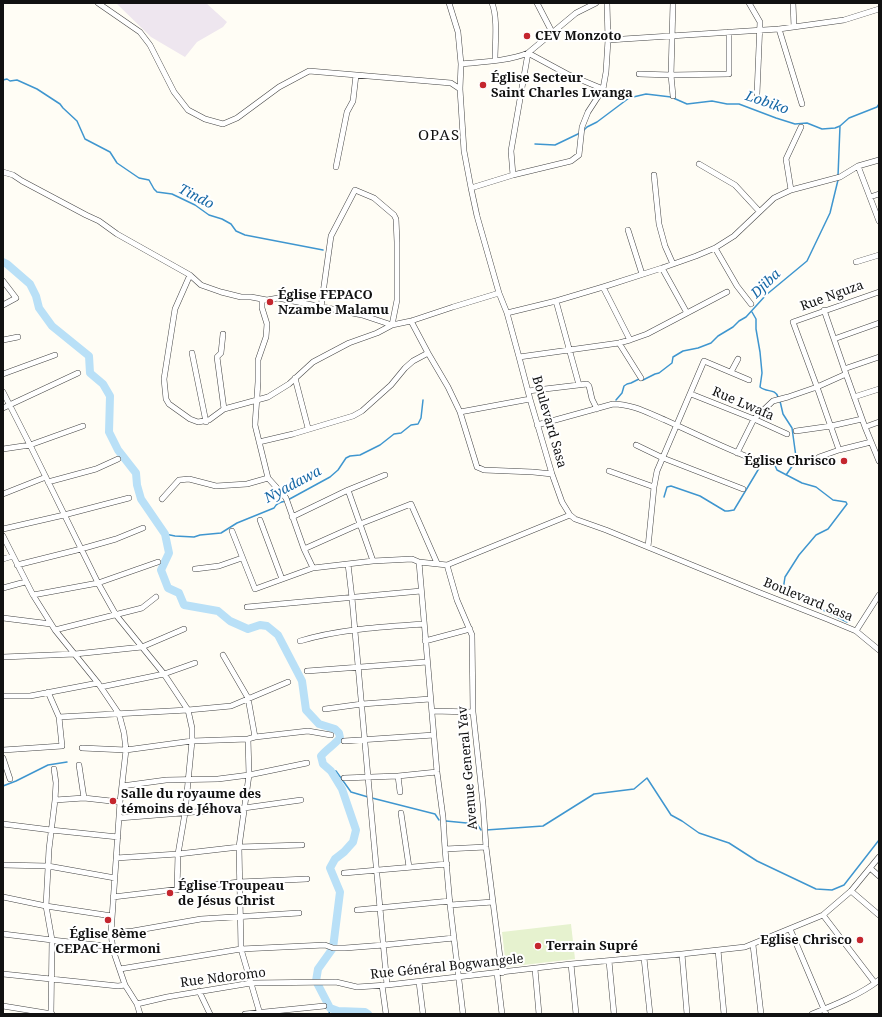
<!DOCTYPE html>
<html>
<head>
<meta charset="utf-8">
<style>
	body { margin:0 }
	#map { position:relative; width:882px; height:1017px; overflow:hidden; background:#fffdf5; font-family:"Noto Serif",serif }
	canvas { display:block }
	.frame { position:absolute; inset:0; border:4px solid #111; pointer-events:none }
</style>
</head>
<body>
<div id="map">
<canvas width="882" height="1017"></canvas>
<div class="frame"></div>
</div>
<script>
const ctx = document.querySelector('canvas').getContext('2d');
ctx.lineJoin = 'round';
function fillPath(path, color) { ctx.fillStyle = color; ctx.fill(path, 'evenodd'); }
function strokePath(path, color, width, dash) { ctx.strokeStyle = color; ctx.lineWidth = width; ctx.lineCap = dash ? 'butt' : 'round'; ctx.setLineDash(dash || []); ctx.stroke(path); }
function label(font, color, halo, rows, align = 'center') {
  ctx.font = font + ' "Noto Serif",serif'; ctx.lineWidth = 4; ctx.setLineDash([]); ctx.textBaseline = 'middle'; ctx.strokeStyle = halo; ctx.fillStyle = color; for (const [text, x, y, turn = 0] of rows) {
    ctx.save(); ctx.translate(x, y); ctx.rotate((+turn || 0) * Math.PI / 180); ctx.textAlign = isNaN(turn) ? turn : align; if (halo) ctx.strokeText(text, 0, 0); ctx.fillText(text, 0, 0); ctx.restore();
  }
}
const industrial = new Path2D(`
	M116 3H206L227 22 223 27 197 42 185 57 151 37Z`);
const pitch = new Path2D(`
	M571 924 575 959 506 967 502 932Z`);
const stream = new Path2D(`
	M3 80 7 79 10 81 17 80 37 89 60 104 63 108 77 121 85 139 110 152 117 163 139 178 149 180 154 189 157 192 172 194 195 205 209 215 222 219 231 224 236 231 245 235 323 250
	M583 131 587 127 597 122 629 98 646 94 671 97 687 104 712 101 727 104H739L776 118 795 124 807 123 822 129 835 128 840 126 849 118 877 107 879 104
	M535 144 555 145 580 133
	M838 176 840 126
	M752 312 756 319V329L760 352 762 373 760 387C767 393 775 388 778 397
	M616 400 622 393 624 386 627 384 631 383 639 379 643 380 655 374 659 373 672 363 673 357 683 351 698 348 711 343 718 336 733 327 739 321 746 317 766 295 807 261 830 213 838 180
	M780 401 783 414 792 428 796 457 793 465 786 475
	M664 497 667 487 671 486 700 496 725 511H728L734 510 761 465V462L767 459 773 461 777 470 802 483 816 487 833 500 846 502 847 504 828 529 816 535 799 555 785 577 783 590 847 622
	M165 534 175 536 194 537 200 535 221 533 237 523 274 508C276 503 281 502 286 501L330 477 338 470 346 458 350 456 360 455 380 445 394 434 401 433 411 425 418 424 421 418 423 400
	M331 771H336L351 792 368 797
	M3 786 16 781 48 765 67 762
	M372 798 435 814 439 820
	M446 821 477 824 481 830
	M486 830 543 826 594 794 634 789 647 778 671 815 682 821 699 833 729 843 757 861 816 889 832 890 844 885 879 840
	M329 1014 330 1008`);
const river = new Path2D(`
	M3 262 7 264 30 284 36 296 39 308 52 326 89 356 90 373 103 384 110 396 109 432 118 450 136 473 137 485 141 499 165 534 169 553 161 570 168 588 179 593 184 605 218 611 230 621 248 629 260 625 267 626 278 635 302 681 306 710 319 724 335 729 339 733 340 738C334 745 327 749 321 756L323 764 331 771 342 789 356 830 353 842 344 852 335 859 330 868 340 892 333 948 318 969 316 981 330 1008 338 1011 365 1012 368 1014`);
const minor = new Path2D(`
	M98 3 140 32 150 45 174 92 188 110 205 119 223 124 237 118 279 87 309 71 451 83 460 89
	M449 3 458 32 461 64 460 89 464 151 471 188 477 216 499 293 507 313 519 357 530 399 552 474 562 502 570 515 575 519 606 530 758 592 827 619 856 631 879 650
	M492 3C498 18 495 44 495 60
	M537 3 552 32
	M749 3 760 22 757 94
	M793 3 794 27
	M779 29 802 104
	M608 40 779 29 844 20 879 9
	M461 64C481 62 509 61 528 53L576 13 596 3
	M639 74 671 75 729 74V32
	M673 96 671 75 673 3
	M699 164 735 185 759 211
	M858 166 879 221
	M336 167 347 112 353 101 356 75
	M3 172 13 175 22 181 86 215 99 221 117 234 190 275 201 285 221 292 241 297H251L267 300 278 298 362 315 392 325 411 321 453 307 499 293
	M513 175 511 151 528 53 567 74 603 89
	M654 175 659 224 665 246 673 264
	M471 188 513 175 571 161 579 155 582 127 588 112 603 89 606 72 608 40 607 3
	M791 190 786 159 801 127
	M870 197 879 194
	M628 230 642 274
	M715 248 737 286 751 304
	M856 262 879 255
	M662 268 687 313
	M190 275 175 309 164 379 166 399 169 404 190 419 198 422 209 420 224 409 268 397 289 384 313 362 349 343 377 333 392 325 397 300V242L396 219 394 215 374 198 355 190 331 236 321 307
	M3 281 16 298 3 305
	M603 287 630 340
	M262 299V308L267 324 266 337 258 360V382L255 425 268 478 286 498 304 549 313 568 373 561 412 559 419 562 447 565 570 515
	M556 301 579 385
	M824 310 846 374 865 427 879 461
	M507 313 556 301 603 287 662 268 696 256 715 248 734 236 774 198 791 190 840 177 858 166 879 160
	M411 321 428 353 448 387 460 412 477 467 484 470 533 472 552 474
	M223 334 221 353 217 357 224 409
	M834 339 879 323
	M3 340 18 337
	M619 343 641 378
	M192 353 206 422
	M519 357 619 343 630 340 647 334 727 292
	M844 369 879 357
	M731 372 738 359
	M3 374 55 355
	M295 378 308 428
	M528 391 587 384 589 386 592 399 597 409
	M3 392 30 445 98 583 116 615 164 674 188 710 192 728V741L185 813 178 854 177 890
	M691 394 754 419 787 434
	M854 397 879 389
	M3 408 78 373
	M460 412 530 399
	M537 425 613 404C632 404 648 413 665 420 696 434 726 449 758 461
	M865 427 879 422
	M796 431 831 426 862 419
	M259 442 293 434 353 416 362 411 391 385 405 368 413 361 428 353
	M636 445 663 458 743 489
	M3 449 30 445 83 426
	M839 450 817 387 793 322 879 292
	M737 453 754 419 773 401 788 397 817 387 846 374
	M819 457 839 450 871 442
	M609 471 654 487
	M48 482 96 469 118 459
	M348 490 373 561
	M3 494 46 477
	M162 499 179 480 189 479 216 486 247 484 268 478
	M292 517 348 490 385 475
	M260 520 282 579
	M3 529 64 515 129 498
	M232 531 255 589 313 568
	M3 536 33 595 55 630 98 683 119 714 124 733 126 750 120 802 111 933 113 950 125 985 137 1004 140 1014
	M648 547 654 487 657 471 704 361 749 380
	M304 549 360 524 411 504 437 563
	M3 559 13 556
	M419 562 437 772 443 817 445 849 450 905 463 1014
	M348 564 352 598 368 777 387 985
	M17 565 81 549 116 539 143 528
	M447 565 457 600 472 635 473 712 483 804 486 847 502 973
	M195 569 219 566 242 558
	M3 588 25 582
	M33 595 98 583 158 562
	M247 607 421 591
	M3 618 51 624
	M55 630 142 608 156 597
	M856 631 879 595
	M300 641C340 629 382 627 424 624
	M425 641 470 629
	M223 655 248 698 255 737
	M3 657 75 654 142 647 184 629
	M307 671 427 662
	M101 687 164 674 195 663
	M3 696H30L98 683
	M325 709 362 704 430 699
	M432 711 473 712
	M59 717 188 710 231 706 288 682
	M248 739 249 775 239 847 241 949 260 1014
	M344 741 434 735
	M82 748 126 750 192 741 248 739 255 737 308 731 331 735
	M3 750 62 746 59 717 48 692
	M3 758 10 779
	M79 765 84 798
	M398 776 400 792
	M344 778 398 776 437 772
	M122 786 166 780 218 779 249 775 307 763
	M55 800 84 798 120 802
	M401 813 409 867
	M119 818 244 808 301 800
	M3 824 51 830 118 837
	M445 849 486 847
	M116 858 178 854 239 847 302 845
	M3 865 48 866 115 878
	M870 868 879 876
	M344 873 447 864
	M851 891 879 915
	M3 897 46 906 112 916
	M113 897 239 882 307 879
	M450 905 493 902
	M357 910 450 901
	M823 915 875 983
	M790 929 826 1014
	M111 933 133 931 201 919 299 913
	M3 934 52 940 105 946 113 950
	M753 945 761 1014
	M718 950 724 1014
	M682 954 687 1014
	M644 958 650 1014
	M609 961 614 1014
	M571 964 576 1014
	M120 969 241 949 325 945 333 948H345L384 945 454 938
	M535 969 539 1014
	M497 973 502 1014
	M3 974 118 986 125 985
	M419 982 423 1014
	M382 985 386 1014
	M199 991 210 1014
	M137 1004 167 997 251 983 336 982 357 987 387 985 571 964 682 954 745 947 823 915 851 891 879 857
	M3 1006 52 1014
	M51 1014 52 940 46 906 49 849 55 800 56 783 54 769
	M245 1014 324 1006
	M812 1014C832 1006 862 994 879 980`);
const markers = [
	[527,36,4,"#c4262e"],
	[483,85,4,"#c4262e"],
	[270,302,4,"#c4262e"],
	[844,461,4,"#c4262e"],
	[113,801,4,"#c4262e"],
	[170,893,4,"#c4262e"],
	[108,920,4,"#c4262e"],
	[860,940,4,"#c4262e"],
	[538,946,4,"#c4262e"]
];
const poiNames = [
	["CEV Monzoto",535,36],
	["Église Secteur",491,78],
	["Saint Charles Lwanga",491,93],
	["Église FEPACO",278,295],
	["Nzambe Malamu",278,310],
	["Église Chrisco",836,461,"right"],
	["Salle du royaume des",121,794],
	["témoins de Jéhova",121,809],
	["Église Troupeau",178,886],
	["de Jésus Christ",178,901],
	["Église 8ème",108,934,"center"],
	["CEPAC Hermoni",108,949,"center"],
	["Eglise Chrisco",852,940,"right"],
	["Terrain Supré",546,946]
];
const streetNames = [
	["Rue Nguza",832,296,-20],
	["Rue Lwafa",743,404,23],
	["Boulevard Sasa",549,422,74],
	["Boulevard Sasa",808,600,22],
	["Avenue General Yav",468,768,-95],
	["Rue Général Bogwangele",447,967,-6],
	["Rue Ndoromo",223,978,-7]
];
const waterNames = [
	["Lobiko",767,103,19],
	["Tindo",196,197,27],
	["Djiba",766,284,-44],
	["Nyadawa",293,485,-28]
];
const quarterNames = [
	["OPAS",439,136]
];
fillPath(industrial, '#eee6ef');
fillPath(pitch, '#e6f2cf');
strokePath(stream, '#3f96cf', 1.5);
strokePath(river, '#b9e0f7', 8);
strokePath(minor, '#444', 6);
strokePath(minor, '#fff', 5);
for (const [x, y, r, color] of markers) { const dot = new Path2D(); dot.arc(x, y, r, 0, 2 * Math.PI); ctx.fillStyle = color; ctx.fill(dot); strokePath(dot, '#fff', 1.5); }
label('bold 13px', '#111', '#fff', poiNames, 'left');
label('13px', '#111', '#fff', streetNames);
label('italic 14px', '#1768a6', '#fff', waterNames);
ctx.letterSpacing = '1px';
label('15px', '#111', '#fff', quarterNames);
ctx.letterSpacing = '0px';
</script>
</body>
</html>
